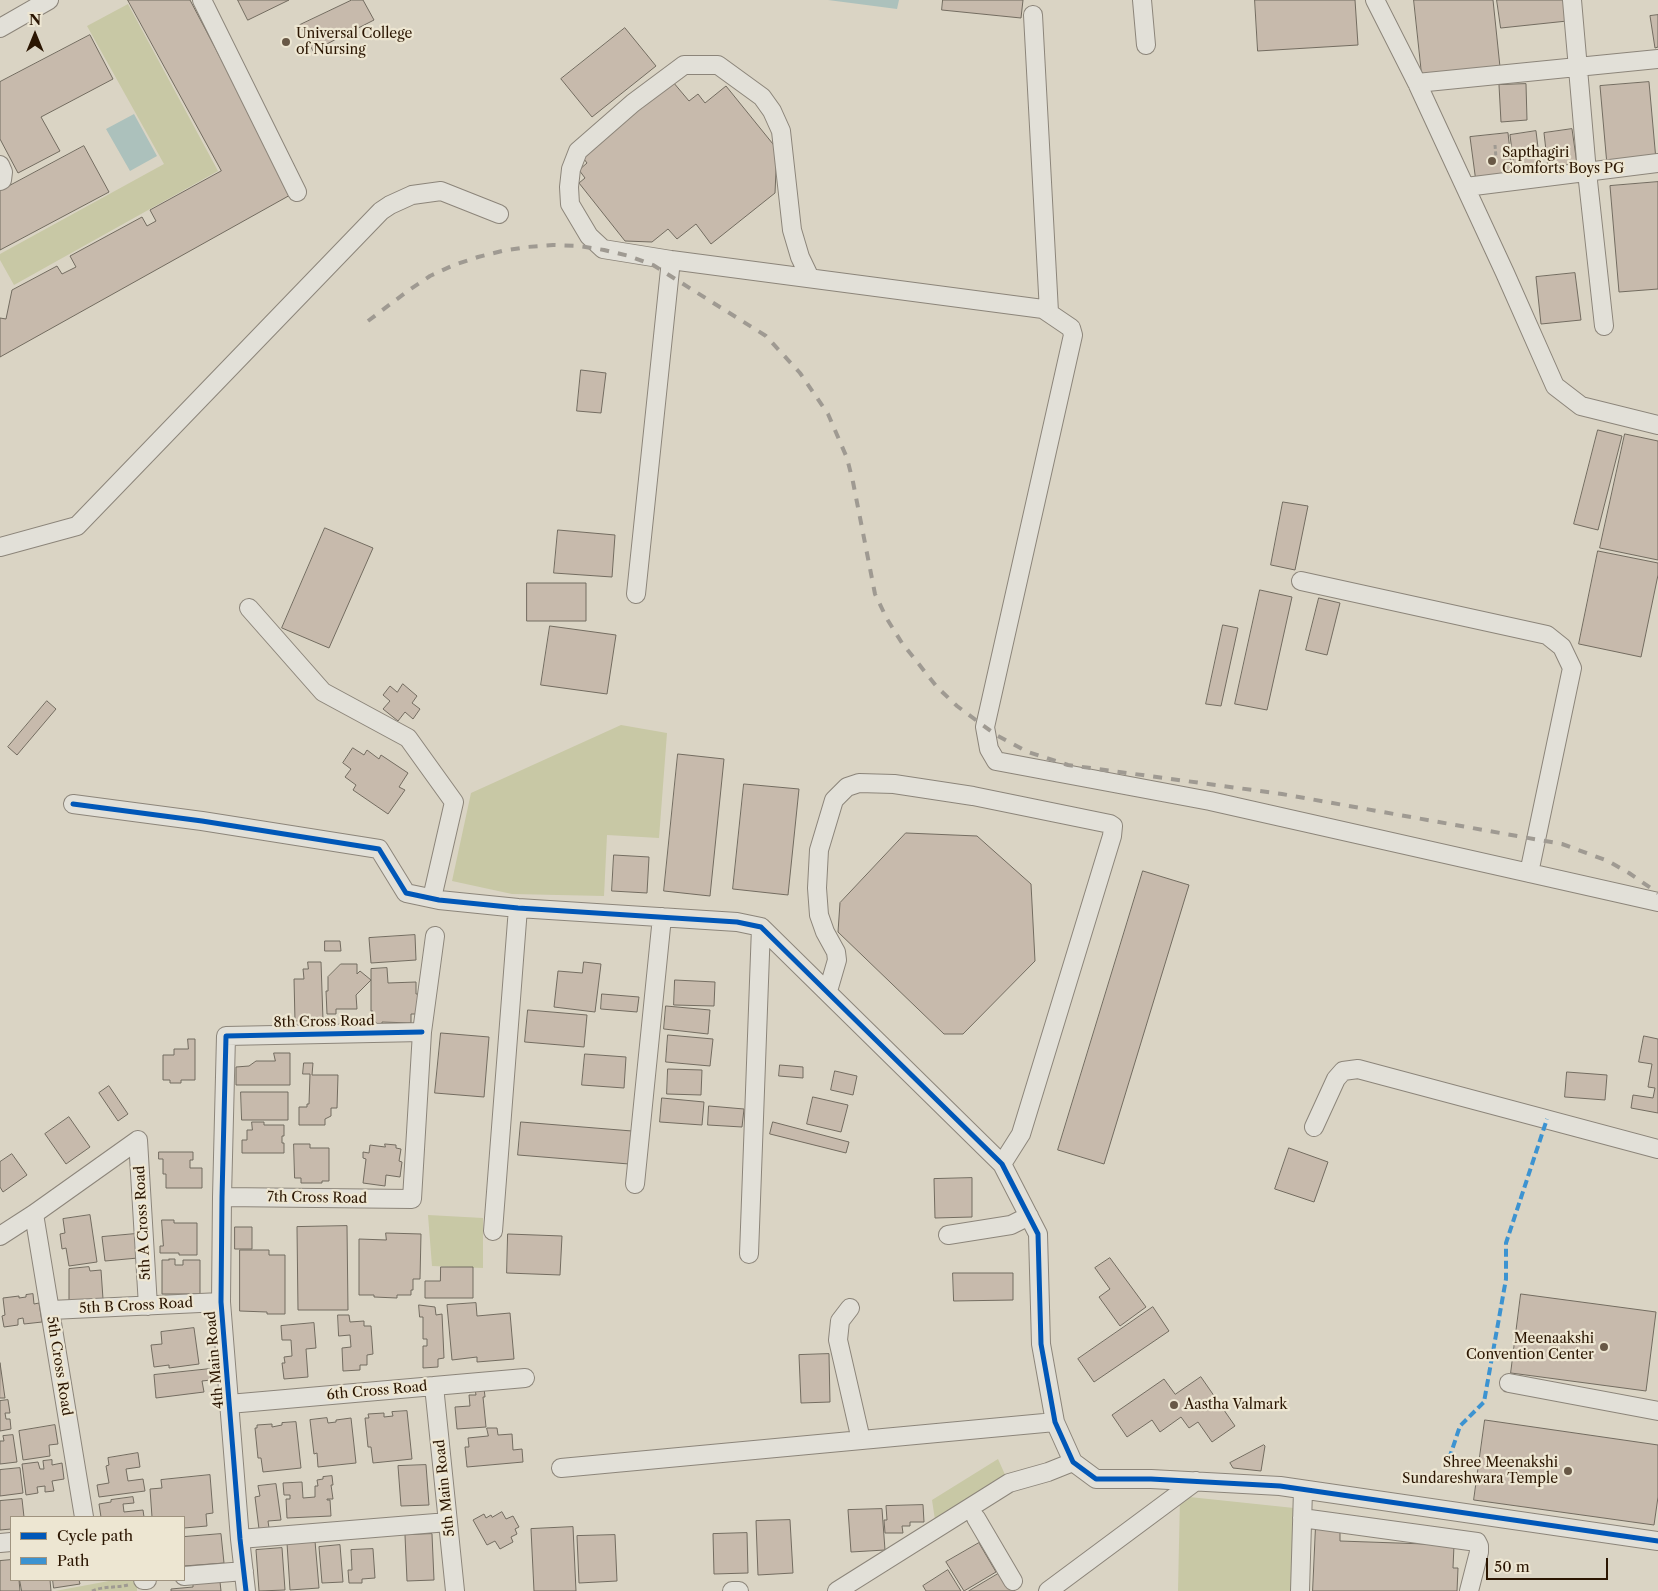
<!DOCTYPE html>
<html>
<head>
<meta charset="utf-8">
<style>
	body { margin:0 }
	#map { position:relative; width:1658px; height:1591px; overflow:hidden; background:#dad4c4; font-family:"Libre Caslon Text",serif }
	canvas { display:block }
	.legend { position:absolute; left:10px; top:1516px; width:175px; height:65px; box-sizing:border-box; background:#ede6d2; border:1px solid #9f937f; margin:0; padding:6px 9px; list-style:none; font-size:15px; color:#2b1602 }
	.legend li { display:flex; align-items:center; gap:10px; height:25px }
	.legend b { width:25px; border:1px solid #9f937f }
	.north { position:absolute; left:10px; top:10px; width:50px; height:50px; -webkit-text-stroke:4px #ede6d2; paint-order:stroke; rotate:0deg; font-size:14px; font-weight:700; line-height:20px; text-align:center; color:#2b1602 }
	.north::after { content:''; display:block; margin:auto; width:18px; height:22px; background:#2b1602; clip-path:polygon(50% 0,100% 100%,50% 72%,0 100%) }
	.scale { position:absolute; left:1486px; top:1558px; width:122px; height:22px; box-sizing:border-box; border:2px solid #2b1602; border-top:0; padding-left:6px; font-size:15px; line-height:18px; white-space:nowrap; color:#2b1602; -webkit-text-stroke:4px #ede6d2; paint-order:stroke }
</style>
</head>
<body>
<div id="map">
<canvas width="1658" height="1591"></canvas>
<ul class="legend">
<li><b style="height:6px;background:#0057b8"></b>Cycle path</li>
<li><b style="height:6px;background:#3c93d1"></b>Path</li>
</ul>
<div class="north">N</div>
<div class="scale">50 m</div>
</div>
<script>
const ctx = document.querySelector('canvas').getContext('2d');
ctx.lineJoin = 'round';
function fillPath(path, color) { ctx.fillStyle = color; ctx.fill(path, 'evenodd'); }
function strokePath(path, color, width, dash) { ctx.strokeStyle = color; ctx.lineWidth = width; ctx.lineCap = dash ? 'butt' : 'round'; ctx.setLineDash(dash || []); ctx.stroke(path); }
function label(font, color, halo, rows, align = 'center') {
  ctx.font = font + ' "Libre Caslon Text",serif'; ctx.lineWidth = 4.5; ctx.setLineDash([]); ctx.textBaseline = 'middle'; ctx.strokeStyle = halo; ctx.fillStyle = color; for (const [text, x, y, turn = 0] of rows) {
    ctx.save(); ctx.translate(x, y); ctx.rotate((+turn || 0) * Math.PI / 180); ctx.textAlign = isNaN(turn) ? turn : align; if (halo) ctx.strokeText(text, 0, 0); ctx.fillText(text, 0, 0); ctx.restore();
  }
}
const green = new Path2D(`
	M128 4 218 171 14 285 0 260V254L164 164 87 26Z
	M621 725 667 733 659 838 607 835 604 896 512 894 452 881 471 793Z
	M428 1215 483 1218V1268L432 1266Z
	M998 1459 1007 1479 935 1520 932 1500Z
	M1180 1496 1294 1508 1292 1591H1178Z
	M109 1580H137V1591H55L109 1581Z`);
const water = new Path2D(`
	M828 0H899L897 9Z
	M134 114 157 156 130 171 106 129Z`);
const building = new Path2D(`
	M128 0H190L292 194 0 357V318L6 319 12 290 57 266 62 274 76 267 70 256 142 217 147 226 156 221 150 210 221 171Z
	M238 0H289L248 20Z
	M352 0H363L374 20 313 51 300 25Z
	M943 0H1023L1021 18 942 10Z
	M1255 0H1355L1358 45 1258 51Z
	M1414 0H1493L1500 67 1422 75Z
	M1497 0H1565L1567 21 1501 28Z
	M1658 15V47L1655 48 1650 16Z
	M625 28 656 66 592 117 561 79Z
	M90 35 113 79 41 117 60 151 18 173 0 139V82Z
	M673 82 689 101 698 94 705 103 726 86 777 149 775 193 711 244 696 224 677 239 668 229 652 242 625 241 579 183 585 178 579 170 587 163 581 155Z
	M1649 82 1656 160 1607 165 1600 86Z
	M1526 84 1527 120 1501 122 1499 85Z
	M1572 129 1577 164 1548 168 1544 133Z
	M1536 131 1541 172 1515 175 1510 135Z
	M1508 133 1513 178 1476 182 1470 137Z
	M84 146 109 192 0 250V191Z
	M1658 182V289L1619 292 1610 186Z
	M1575 273 1581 320 1541 324 1536 277Z
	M581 370 606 373 601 413 577 411Z
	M1598 430 1622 436 1598 530 1574 524Z
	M1625 434 1658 441V560L1600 548Z
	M1283 502 1308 506 1295 570 1271 565Z
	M325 528 373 548 329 648 282 628Z
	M558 530 615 535 612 577 554 573Z
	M1598 551 1658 563V575L1641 657 1579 644Z
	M527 583H586V621H527Z
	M1260 590 1292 597 1267 710 1235 704Z
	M1319 598 1340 603 1327 655 1306 650Z
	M1223 625 1238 628 1221 706 1206 704Z
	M550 626 616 635 607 694 541 685Z
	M403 684 417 696 412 703 420 709 413 719 405 712 398 721 383 709 390 701 383 695 390 686 397 692Z
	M47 701 56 709 17 755 8 747Z
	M353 748 364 755 367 750 379 759 381 755 408 773 399 787 405 790 388 814 353 790 356 785 345 777 351 769 343 763Z
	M678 754 724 759 710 896 664 891Z
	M744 784 799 789 788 895 733 889Z
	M906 833 977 836 1031 884 1035 961 963 1034H944L838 932 840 903Z
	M614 855 649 857 647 893 612 891Z
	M1143 871 1189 885 1104 1164 1058 1150Z
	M415 935 416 960 371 963 369 938Z
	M325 941H340L341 951H325Z
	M308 962H321L323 1020 295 1021 294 979H304L303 969H308Z
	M584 962 601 964 595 1012 554 1007 558 971 582 973Z
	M341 964H357V974L360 971 371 980 356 995 357 1009H336V1014H327L326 991H328V977Z
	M387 968 388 983 416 982V994H419V1014H411V1023L382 1022V1025H376V1022H373V1011H371V969Z
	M675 980 715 982 714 1006 674 1005Z
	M602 994 639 997 637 1012 601 1009Z
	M666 1006 710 1010 708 1034 664 1029Z
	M528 1010 587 1015 584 1047 525 1042Z
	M441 1033 489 1037 484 1097 435 1093Z
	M668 1035 713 1039 710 1066 666 1062Z
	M1644 1036 1658 1039V1113L1631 1108 1633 1095 1653 1098 1655 1088 1648 1087 1652 1064 1639 1062Z
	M188 1039H195V1080H181V1083H170V1080H163V1055H174V1049H188Z
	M274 1053H290V1085H236V1067L249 1066 256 1061H275Z
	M585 1054 626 1057 624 1088 582 1085Z
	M304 1063H313L312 1075H338L337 1108H331V1116L325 1119V1125H299V1107H307V1104H309L310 1074H303Z
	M780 1065 803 1067V1078L779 1076Z
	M668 1069 702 1070 701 1095 667 1094Z
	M835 1071 857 1076 853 1095 831 1090Z
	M1567 1072 1607 1075 1605 1100 1565 1097Z
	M109 1086 128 1114 118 1121 99 1093Z
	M241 1092H288V1120H242Z
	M813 1097 848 1105 841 1132 807 1124Z
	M662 1098 704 1102 702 1125 660 1122Z
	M709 1106 744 1109 742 1127 708 1125Z
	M69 1117 90 1147 66 1164 45 1134Z
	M252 1122H264V1125H284V1136H282V1143H284V1153H242V1140H247V1130H252Z
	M521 1122 632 1131 629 1164 518 1155Z
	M773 1122 849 1142 846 1153 770 1134Z
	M294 1144H310V1148H329V1181H322V1183H301V1178H295Z
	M385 1144 396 1145V1148L401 1149 399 1161 402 1162 400 1177 386 1175 385 1186 363 1183 366 1159 363 1158V1152L369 1153 370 1145 385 1147Z
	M1289 1148 1328 1162 1314 1202 1275 1189Z
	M159 1152H193V1160H190V1168H202V1188H166V1174H163V1159H159Z
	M12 1154 27 1175 3 1192 0 1187V1162Z
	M972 1178V1217L935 1218 934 1179Z
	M90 1215 97 1262 69 1266 66 1248 62 1249 60 1234 65 1233 63 1219Z
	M162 1220H174V1223H197V1255H179V1253H160V1246H163Z
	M347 1226 348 1310H298L297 1227Z
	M235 1227H252V1249H235Z
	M386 1233 421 1234 420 1279H413V1290H411V1295H397V1298L374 1297V1295H359V1239L386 1240Z
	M135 1234 138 1258 105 1261 102 1237Z
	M508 1234 562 1236 560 1275 507 1273Z
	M240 1250H269V1255H285V1314H267V1312L240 1311Z
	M1110 1258 1146 1307 1120 1326 1099 1297 1110 1289 1095 1268Z
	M169 1259H175V1265H183V1260H200V1294H162V1260H169Z
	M89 1267 90 1271 101 1270 103 1299 69 1302V1269Z
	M441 1267H473V1298H425V1281H440Z
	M953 1273H1013V1300L954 1301Z
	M33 1294 34 1304 39 1303 42 1322 24 1324 23 1318 18 1319V1325L4 1327 2 1316 5 1315 3 1298 19 1296V1298L26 1297V1295Z
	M1521 1294 1656 1312 1646 1391 1511 1373Z
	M476 1303 477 1316 510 1313 514 1359 477 1362V1357L452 1360 447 1305Z
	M419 1305 435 1307 436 1315 442 1314 444 1358 438 1359V1367L423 1368V1346H427V1339H423V1317H420Z
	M1153 1307 1169 1331 1094 1382 1078 1359Z
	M338 1315H349L350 1322 364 1321V1326H371L373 1354 367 1355V1365H360V1370L343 1371 342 1348 351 1347 350 1335 339 1336Z
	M314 1323 316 1348 306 1349 308 1377 284 1379 282 1363H285L284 1357 292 1356 291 1340H282L281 1326Z
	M194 1328 199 1364 169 1368V1365L154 1367 151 1345 162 1344 161 1332Z
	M829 1354 830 1402 801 1403 799 1355Z
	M0 1363 5 1398H0Z
	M210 1369 211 1380 202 1381 204 1392 156 1398 154 1375Z
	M1201 1377 1235 1426 1212 1442 1198 1422 1189 1428 1181 1417 1160 1432 1152 1420 1127 1437 1112 1415 1164 1379 1175 1394Z
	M484 1388 485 1397H483L486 1427 457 1429 455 1407 470 1406 469 1395H476L475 1389Z
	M8 1400 10 1413H5L6 1419H10L11 1429 0 1431V1401Z
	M407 1411 412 1459 373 1463 371 1447H368L365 1418H369L368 1414 384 1413V1417L393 1416 392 1412Z
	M327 1418 328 1423 336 1422V1420L351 1418 356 1463 318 1467 317 1453 314 1454 310 1420Z
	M1485 1420 1658 1445V1497L1654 1525 1474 1500Z
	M296 1422 301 1468 263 1472 261 1458H258L255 1428H257V1425L272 1424V1427L282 1425V1423Z
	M55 1425 58 1444 49 1445 50 1456 23 1460 19 1431Z
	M487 1428H497L498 1435 512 1434 513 1450 522 1449 523 1462 467 1467 465 1447H469L468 1438 488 1436Z
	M13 1435 17 1462 0 1464V1441H4L3 1436Z
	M1264 1445 1265 1446 1261 1471 1233 1468 1230 1463Z
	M138 1453 140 1467 126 1469 128 1481 143 1479 145 1491 99 1497 97 1485 109 1483 106 1466 109 1465 108 1458Z
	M52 1460V1465L62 1463 64 1479 52 1481 54 1491 45 1492V1486L37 1487 38 1493 26 1495 22 1464 38 1462 40 1469H44L43 1461Z
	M426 1465 429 1505 401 1506 398 1466Z
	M20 1468 23 1493 0 1496V1470Z
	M210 1475 213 1513 206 1514 207 1526 184 1528V1517H152L150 1489 162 1488 161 1480Z
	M332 1476 333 1485H331L333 1499H327V1500H330L331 1516 287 1518 286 1499H290V1495H284L283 1483 302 1482 303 1498 315 1497V1486H318L317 1480 323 1479V1477Z
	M276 1484 281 1520 268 1521 269 1528 259 1529 255 1497 260 1496 258 1486Z
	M133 1497 134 1503 123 1504 124 1512 143 1510 144 1517H101L99 1504 111 1502V1500Z
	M22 1499 24 1517H11V1529L0 1530V1501Z
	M923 1505 924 1522H910V1526H902L903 1533H885L884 1520H887L886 1506Z
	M882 1509 885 1550 851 1552 848 1510Z
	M502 1512 506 1519 513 1516 519 1527 515 1529 517 1534 511 1537 513 1542 500 1549 495 1541 487 1545 473 1520 484 1514 486 1518 491 1515 492 1517Z
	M790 1520 793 1573 758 1575 756 1521Z
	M1316 1525 1340 1526V1541L1454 1545 1453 1568H1458L1457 1591H1313Z
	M573 1527 576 1591H534L531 1529Z
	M747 1533 748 1573 714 1574 713 1534Z
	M221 1534 224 1563 184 1566V1537Z
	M432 1534 434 1580 407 1581 405 1535Z
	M615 1535 617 1581 579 1583 577 1536Z
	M315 1541 319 1588 290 1590 287 1543Z
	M979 1543 996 1572 964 1591 946 1562Z
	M340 1545 343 1582 322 1583 319 1547Z
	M282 1548 285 1590 259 1591 256 1550Z
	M373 1549 375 1578 362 1579V1583H349L348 1570H352L351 1550Z
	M11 1560V1580H19L20 1591H0V1561Z
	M948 1570 961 1591H926L923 1586Z
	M1003 1571 1015 1591H969Z
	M20 1580H50L51 1591H22Z
	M53 1580H79L80 1584 54 1588Z
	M220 1582 221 1591H171V1589L193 1587V1583Z`);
const path = new Path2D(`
	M1495 145 1496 158
	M92 1591C103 1586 116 1588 128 1585`);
const minor = new Path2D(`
	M202 0 297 192
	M1142 0 1146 45
	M1375 0 1417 83 1505 273 1555 386 1581 406 1658 425
	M1572 0 1587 172 1604 326
	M1033 15 1049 312
	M0 28 49 0
	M1417 83 1658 59
	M0 165 3 172 2 180 0 181
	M1466 187 1658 163
	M810 278 800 257 792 230 781 131 772 111 762 97 718 65H684L633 103 578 151 571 169 569 187 570 204 589 236 603 249 671 260 1043 309 1071 328 1073 335 985 727 989 749 996 761 1210 801 1658 902
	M0 547 77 526 381 211 390 205 412 195 441 191 499 214
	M1301 581 1547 635 1562 647 1572 668 1529 873
	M636 594 671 260
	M249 608 323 692 408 738 454 802 432 898
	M73 804 202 821 379 849 406 893 439 900 518 908 737 922 761 927 1002 1164 1038 1234 1041 1344 1055 1422 1073 1462 1096 1479H1151L1280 1486 1658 1541
	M828 991 837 960 836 952 825 932 819 915 817 888 819 850 834 800 847 787 859 783 894 784 973 796 1110 824 1113 826 1112 836 1021 1134 1002 1164
	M1314 1127 1336 1079 1343 1071 1358 1069 1658 1149
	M138 1140 148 1306
	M635 1184 662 917
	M222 1197 412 1199 422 1032 435 936
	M34 1214 84 1517
	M493 1231 518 908
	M948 1235 1011 1225 1029 1216
	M0 1236 34 1214 138 1140
	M749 1254 761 927
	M850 1308 840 1321 838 1340 861 1440
	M51 1310 221 1302
	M1509 1383 1658 1411
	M434 1386 455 1591
	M229 1404 525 1378
	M561 1468 1055 1422
	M976 1518 1013 1581
	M1302 1518 1477 1542 1479 1546V1552L1469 1591
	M240 1539 448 1522
	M0 1543 11 1542
	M184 1576 244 1571
	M143 1580H147
	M246 1591 240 1539 221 1302 222 1197 226 1036 422 1032
	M732 1591H739
	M837 1591 1009 1483 1048 1472 1073 1462
	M1048 1591 1196 1481
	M1300 1591 1303 1490`);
const rail = new Path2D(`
	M368 321 409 290 430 276 454 265 478 257 502 251 527 247 553 245 579 246 604 250 629 256 653 265 766 336 800 373 828 414 847 458 853 482 875 594 887 619 902 643 937 687 957 706 996 735 1028 752 1068 765 1282 794 1562 844 1608 861 1629 873 1658 893`);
const quiet = new Path2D(`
	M1449 1459 1460 1426 1484 1402 1506 1279V1243L1547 1119`);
const cycleway = new Path2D(`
	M73 804 202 821 379 849 406 893 439 900 518 908 737 922 761 927 1002 1164 1038 1234 1041 1344 1055 1422 1073 1462 1096 1479H1151L1280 1486 1658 1541
	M246 1591 240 1539 221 1302 222 1197 226 1036 422 1032`);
const markers = [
	[286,42,5,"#685846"],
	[1492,161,5,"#685846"],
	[1604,1347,5,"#685846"],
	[1174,1405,5,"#685846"],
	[1568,1471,5,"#685846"]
];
const poiNames = [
	["Universal College",296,34],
	["of Nursing",296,50],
	["Sapthagiri",1502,153],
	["Comforts Boys PG",1502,169],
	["Meenaakshi",1594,1339,"right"],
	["Convention Center",1594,1355,"right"],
	["Aastha Valmark",1184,1405],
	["Shree Meenakshi",1558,1463,"right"],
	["Sundareshwara Temple",1558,1479,"right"]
];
const streetNames = [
	["8th Cross Road",324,1022,-1],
	["7th Cross Road",317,1198,1],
	["5th A Cross Road",143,1223,-93],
	["5th B Cross Road",136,1306,-3],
	["4th Main Road",215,1360,-95],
	["5th Cross Road",59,1366,81],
	["6th Cross Road",377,1391,-5],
	["5th Main Road",445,1488,-96]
];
fillPath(green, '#c8c8a5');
fillPath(water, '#acc1bc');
fillPath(building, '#c7baac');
strokePath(building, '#736c60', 1);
strokePath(minor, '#8c857a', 20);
strokePath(path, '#9f9a92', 3, [4, 2.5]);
strokePath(minor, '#e2e0d8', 18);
strokePath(rail, '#9f9a92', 4, [9, 9]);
strokePath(quiet, '#3c93d1', 4, [8, 4]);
strokePath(cycleway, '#0057b8', 5);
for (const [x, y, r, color] of markers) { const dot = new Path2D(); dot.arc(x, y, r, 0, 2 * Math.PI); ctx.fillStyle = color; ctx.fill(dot); strokePath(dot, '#ede6d2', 2); }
label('14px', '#2b1602', '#ede6d2', poiNames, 'left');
label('14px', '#2b1602', '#ede6d2', streetNames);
</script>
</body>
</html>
